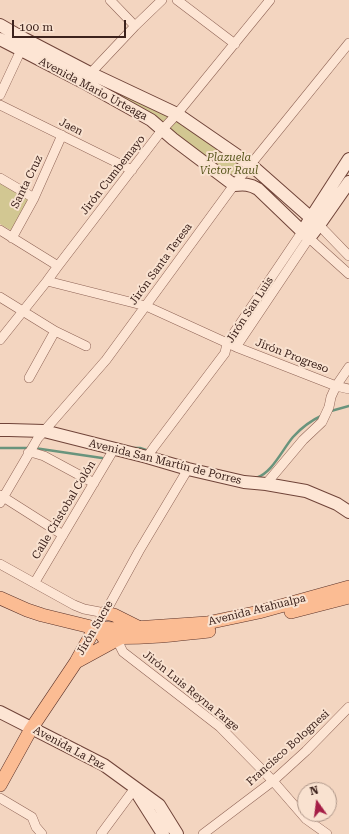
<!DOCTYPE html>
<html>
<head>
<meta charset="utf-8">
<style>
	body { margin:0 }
	#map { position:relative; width:349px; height:834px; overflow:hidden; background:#f3d5c0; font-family:"Roboto Serif",serif }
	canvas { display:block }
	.north { position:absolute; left:297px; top:782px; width:40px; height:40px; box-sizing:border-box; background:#f9e2d0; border:1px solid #ad9588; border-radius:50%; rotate:346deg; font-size:11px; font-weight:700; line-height:16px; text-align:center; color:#3c221c }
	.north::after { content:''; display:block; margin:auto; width:14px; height:18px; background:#a51e46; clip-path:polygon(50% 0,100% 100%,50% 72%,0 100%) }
	.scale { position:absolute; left:12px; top:20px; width:114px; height:18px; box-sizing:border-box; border:2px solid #3c221c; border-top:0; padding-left:5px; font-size:12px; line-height:14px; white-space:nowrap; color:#3c221c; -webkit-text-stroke:3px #f9e2d0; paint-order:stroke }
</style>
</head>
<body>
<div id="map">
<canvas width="349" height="834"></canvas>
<div class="north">N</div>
<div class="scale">100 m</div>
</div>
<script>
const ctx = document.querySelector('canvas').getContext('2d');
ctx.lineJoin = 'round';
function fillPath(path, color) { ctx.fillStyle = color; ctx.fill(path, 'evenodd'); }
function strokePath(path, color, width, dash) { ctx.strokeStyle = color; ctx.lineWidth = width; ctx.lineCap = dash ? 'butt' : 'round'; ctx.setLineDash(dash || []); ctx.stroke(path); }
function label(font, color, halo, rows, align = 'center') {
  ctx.font = font + ' "Roboto Serif",serif'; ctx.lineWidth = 4; ctx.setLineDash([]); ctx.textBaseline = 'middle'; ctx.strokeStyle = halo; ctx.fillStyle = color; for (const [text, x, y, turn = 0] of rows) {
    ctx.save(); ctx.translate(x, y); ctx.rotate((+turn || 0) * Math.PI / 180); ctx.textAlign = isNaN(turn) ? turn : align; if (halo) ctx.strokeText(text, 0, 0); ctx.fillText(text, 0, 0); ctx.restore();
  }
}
const green = new Path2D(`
	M91 76 173 115 167 124 86 81Z
	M182 115 248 164 230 182 167 130Z
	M1 183 29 199 12 231 0 224V184Z`);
const stream = new Path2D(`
	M331 411 349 406
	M0 448H29
	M34 448 41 449 102 458
	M131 448H140L149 451
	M256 478C272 473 282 450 293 437 301 428 312 420 323 415`);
const street = new Path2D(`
	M110 0 135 26
	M177 0 235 44
	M86 78 135 26 162 0
	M0 95 21 50
	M0 105 132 170
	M0 178 34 198
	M319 225 349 256
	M0 230 58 266
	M12 238 34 198 62 135
	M47 281 146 306 236 347 336 386 349 389
	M0 297 55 331 86 346
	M0 340 47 281 58 266 162 130 177 114 270 0
	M236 347 309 238 349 274
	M29 378 55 331
	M28 453H34L44 456 94 483
	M147 457 154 447 225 353 227 343 302 232
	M266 484 303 440 322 422 329 407 331 397 336 386 349 367
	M0 495 63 535
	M0 503 38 438 106 360 234 185 349 43
	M0 564 74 605 84 609 105 613
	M35 582 114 449
	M95 628 105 613 139 551 188 469
	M120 634V646L123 652 220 727 273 781 306 819 327 834
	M0 798 32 817 36 827 42 834
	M101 834 135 788
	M203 834 273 781 306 751 349 707`);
const secondary = new Path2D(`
	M0 25 21 37 90 73 177 114 251 165 319 225
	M0 39 83 82 151 120 173 139 234 185C244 184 250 184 258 189L309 238 319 225 349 182
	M307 224 349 159
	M0 430H9L44 431 147 457 188 469 244 482 266 484 306 491 337 504 349 512
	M0 712 104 765 159 805 177 834
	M137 793 163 834`);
const primary = new Path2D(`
	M0 598 27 610 42 615 95 628 120 629 207 623 259 612 349 587
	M291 612 349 597
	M105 613 114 615 138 627
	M103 637C139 639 174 635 209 631
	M76 662 120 638
	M0 785 31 729 76 662 95 628`);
const streetNames = [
	["Avenida Mario Urteaga",93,89,28],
	["Jaen",71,127,27],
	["Jirón Cumbemayo",113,175,-52],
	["Santa Cruz",27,182,-64],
	["Jirón Santa Teresa",161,264,-54],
	["Jirón San Luis",250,310,-57],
	["Jirón Progreso",292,356,21],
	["Avenida San Martín de Porres",165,462,14],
	["Calle Cristobal Colón",64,510,-59],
	["Avenida Atahualpa",257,610,-14],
	["Jirón Sucre",95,628,-60],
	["Jirón Luis Reyna Farge",191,691,39],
	["Avenida La Paz",69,748,28],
	["Francisco Bolognesi",288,748,-42]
];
const parkNames = [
	["Plazuela",229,158],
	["Victor Raul",229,171]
];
fillPath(green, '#d2c792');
strokePath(stream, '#69947d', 2.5);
strokePath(street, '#8e6355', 10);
strokePath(secondary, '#704439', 14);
strokePath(primary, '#5b332a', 14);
strokePath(street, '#fde5d4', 9);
strokePath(secondary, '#fde5d4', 12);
strokePath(primary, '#fbbc93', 13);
label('11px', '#3c221c', '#f9e2d0', streetNames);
label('italic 11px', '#5b5920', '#f9e2d0', parkNames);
</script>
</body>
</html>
